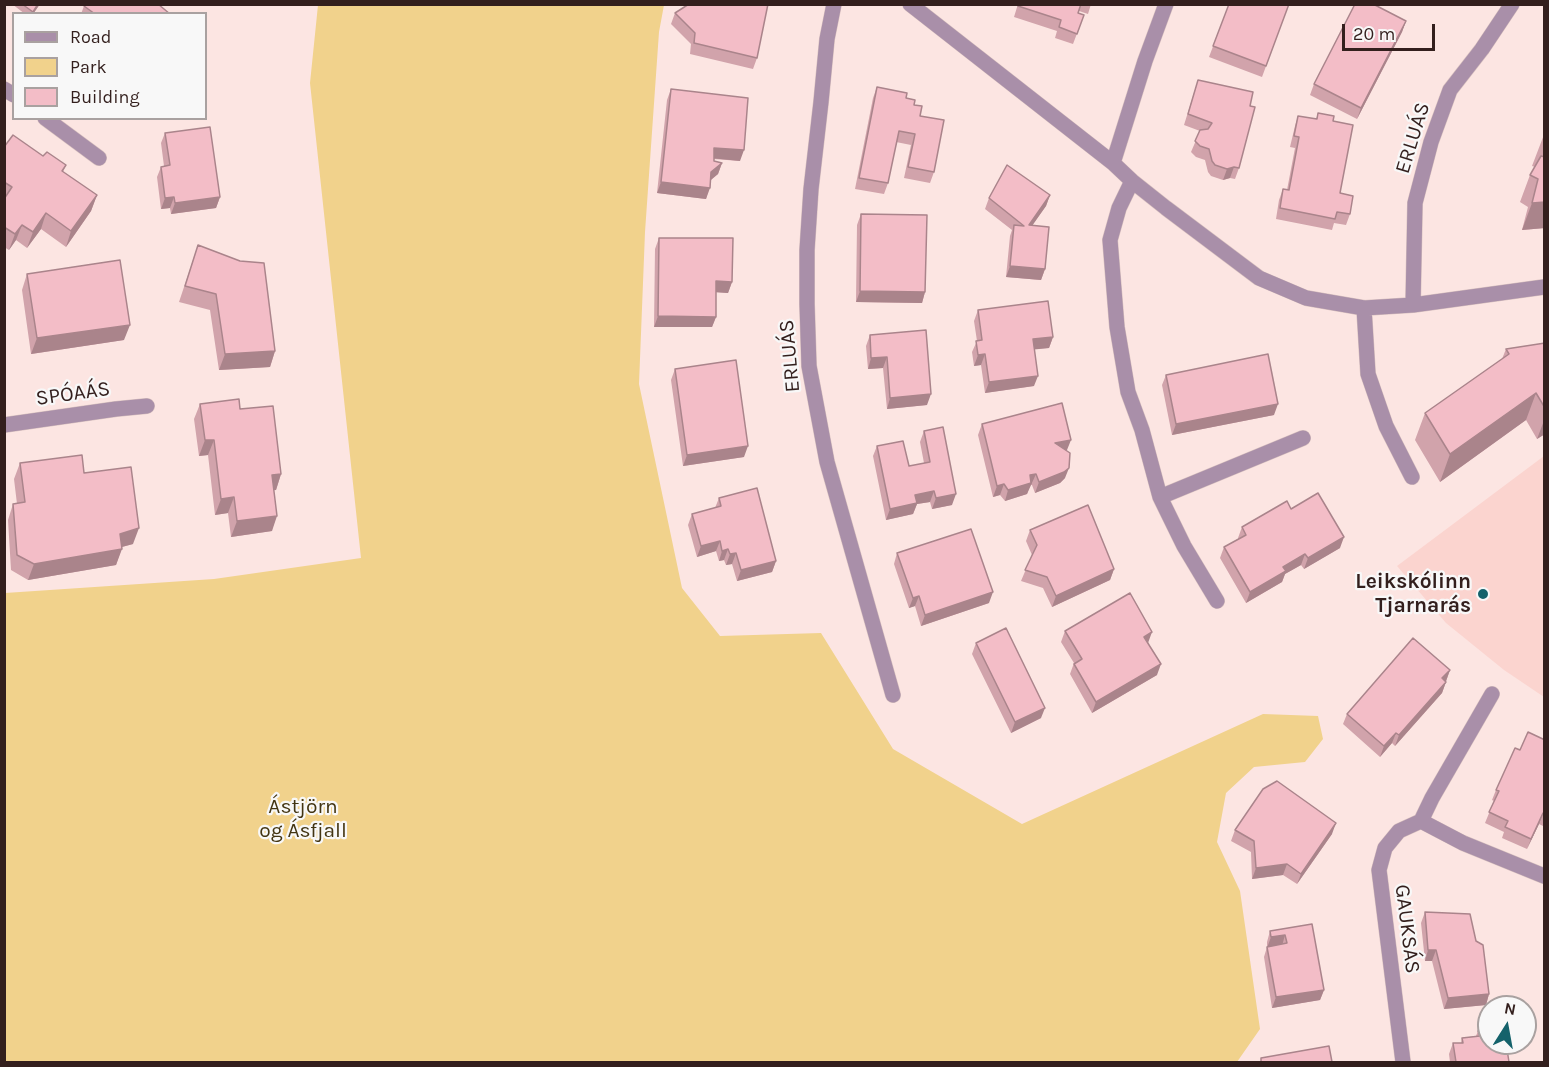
<!DOCTYPE html>
<html>
<head>
<meta charset="utf-8">
<style>
	body { margin:0 }
	#map { position:relative; width:1549px; height:1067px; overflow:hidden; background:#fce5e2; font-family:Karla,sans-serif }
	canvas { display:block }
	.frame { position:absolute; inset:0; border:6px solid #331f1d; pointer-events:none }
	.legend { position:absolute; left:12px; top:12px; width:195px; height:108px; box-sizing:border-box; background:#f8f8f8; border:2px solid #a9a1a0; margin:0; padding:8px 10px; list-style:none; font-size:18px; color:#331f1d }
	.legend li { display:flex; align-items:center; gap:12px; height:30px }
	.legend b { width:30px; border:2px solid #a9a1a0 }
	.north { position:absolute; left:1477px; top:995px; width:60px; height:60px; box-sizing:border-box; background:#f8f8f8; border:2px solid #a9a1a0; border-radius:50%; rotate:11deg; font-size:16px; font-weight:700; line-height:24px; text-align:center; color:#331f1d }
	.north::after { content:''; display:block; margin:auto; width:21px; height:27px; background:#14626b; clip-path:polygon(50% 0,100% 100%,50% 72%,0 100%) }
	.scale { position:absolute; left:1342px; top:24px; width:93px; height:27px; box-sizing:border-box; border:3px solid #331f1d; border-top:0; padding-left:8px; font-size:18px; line-height:21px; white-space:nowrap; color:#331f1d; -webkit-text-stroke:4px #f8f8f8; paint-order:stroke }
</style>
</head>
<body>
<div id="map">
<canvas width="1549" height="1067"></canvas>
<div class="frame"></div>
<ul class="legend">
<li><b style="height:8px;background:#a98fa9"></b>Road</li>
<li><b style="height:16px;background:#f1d28c"></b>Park</li>
<li><b style="height:16px;background:#f3bdc7"></b>Building</li>
</ul>
<div class="north">N</div>
<div class="scale">20 m</div>
</div>
<script>
const ctx = document.querySelector('canvas').getContext('2d');
ctx.lineJoin = 'round';
function fillPath(path, color) { ctx.fillStyle = color; ctx.fill(path, 'evenodd'); }
function strokePath(path, color, width, dash) { ctx.strokeStyle = color; ctx.lineWidth = width; ctx.lineCap = dash ? 'butt' : 'round'; ctx.setLineDash(dash || []); ctx.stroke(path); }
function label(font, color, halo, rows, align = 'center') {
  ctx.font = font + ' Karla,sans-serif'; ctx.lineWidth = 4.5; ctx.setLineDash([]); ctx.textBaseline = 'middle'; ctx.strokeStyle = halo; ctx.fillStyle = color; for (const [text, x, y, turn = 0] of rows) {
    ctx.save(); ctx.translate(x, y); ctx.rotate((+turn || 0) * Math.PI / 180); ctx.textAlign = isNaN(turn) ? turn : align; if (halo) ctx.strokeText(text, 0, 0); ctx.fillText(text, 0, 0); ctx.restore();
  }
}
const built = new Path2D(`
	M1544 456V697L1504 670 1446 623 1397 566Z`);
const green = new Path2D(`
	M318 5H664L659 32 645 232 639 384 682 588 720 636 821 633 893 749 1022 824 1263 714 1318 716 1323 739 1305 762 1254 767 1226 793 1217 842 1240 891 1260 1029 1237 1062H5V593L214 579 361 558 310 83Z`);
const street = new Path2D(`
	M834 4 827 39 821 102 811 189 807 250V304L809 366 827 462 893 695
	M910 4 1113 163 1132 181 1166 208 1259 278 1306 298 1364 308 1413 305 1544 287
	M4 89 14 95
	M45 118 99 158
	M1113 163 1145 61 1166 4
	M1132 181 1119 208 1110 240 1117 327 1128 392 1142 430 1160 497 1184 546 1217 601
	M1413 305 1415 203 1431 142 1450 90 1482 49 1512 4
	M1364 308 1368 374 1386 426 1412 477
	M4 425 116 409 147 406
	M1160 497 1303 438
	M1421 821 1463 843 1544 876
	M1403 1062 1379 870 1385 848 1399 831 1421 821 1432 798 1492 694`);
const wall = new Path2D(`
	M12 4H40L33 14H25Z
	M1018 4H1091L1088 14 1079 11 1078 13 1084 15 1073 44 1055 38 1057 31 1014 17Z
	M1229 4H1289L1262 77 1209 57Z
	M84 6 170 14H81Z
	M675 13 757 58 753 69 690 54 691 44 671 24Z
	M1406 21 1402 32 1357 119 1310 95 1314 84Z
	M1198 80 1250 106 1239 168 1235 179 1230 178 1223 180 1211 176 1208 172 1205 160 1196 157 1191 152 1200 131 1184 125Z
	M877 87 906 98 914 105 920 116 934 172 930 183 904 178 911 145 896 142 888 183 884 194 855 189 873 98Z
	M671 89 740 161 714 159V161L722 163 718 174 711 180 706 199 657 193 667 100Z
	M1318 113 1333 121 1340 193 1350 214 1346 225 1334 223 1332 230 1276 219 1279 200 1283 189 1287 190 1295 148 1290 147 1295 126 1298 116 1316 119Z
	M1545 132V228L1522 230 1528 207 1520 202 1530 175 1535 167 1532 166Z
	M165 133 220 197 216 208 171 214 170 208 161 209 157 177 161 167 164 166 161 143Z
	M4 147 43 156 66 165 63 172 97 195 91 211 66 247 41 229 27 248 16 240 9 250 4 247Z
	M1050 195 1046 206 1032 225 1045 269 1041 280 1006 277 1010 236 1012 230 985 209 989 198Z
	M861 214 925 292 922 303 856 302 857 225Z
	M659 238 732 282 728 293 716 292V317L712 327H654L655 249Z
	M198 245 275 351 270 367 219 370 210 310 179 302Z
	M27 274 124 340 31 354 22 290Z
	M978 310 1053 337 1049 348 1034 349V386L985 393 981 365 974 366 972 352 977 341 974 321Z
	M870 335 927 405 887 409 883 368 868 369 866 346Z
	M1545 343V434L1537 439 1526 420 1440 482 1415 440 1425 413 1502 359 1506 349Z
	M675 369 744 457 683 466 671 380Z
	M1166 375 1274 415 1172 435 1162 385Z
	M200 404 240 409 281 474 276 490H274L272 531 231 537 228 513 215 515 208 455 199 456 194 419Z
	M982 424 1067 450 1066 451 1065 478 1060 483 1035 493 1032 485H1030L1027 494 1005 501 1000 495 993 497 978 435Z
	M924 431 952 505 932 509 930 502 917 504 913 514 886 520 873 456 877 446 909 466 924 463 920 442Z
	M20 463 84 473 133 544 122 547 116 565 28 580 11 570 8 520 13 504H17L14 479Z
	M719 498 776 561 772 572 737 581 732 564 726 565 724 560 719 561 716 551 697 557 688 525 692 514 715 508Z
	M1291 509 1340 548 1304 569 1301 565 1285 574 1282 582 1246 603 1220 558 1224 547 1238 539V538L1242 527Z
	M1030 530 1114 569 1110 580 1052 607 1043 588 1021 581 1032 555 1026 541Z
	M897 553 989 603 921 626 915 606 909 608 894 564Z
	M1065 631 1148 643 1157 675 1092 713 1070 674 1074 663 1061 642Z
	M976 643 1041 718 1011 733 972 654Z
	M1450 670 1442 693 1395 746 1392 743 1380 757 1343 724 1347 714Z
	M1545 740V822L1543 826 1539 824 1527 849 1502 838 1504 832 1485 823 1494 801 1492 800 1496 790 1520 750Z
	M1235 830 1332 834 1297 884 1283 875 1252 879 1251 852 1231 841Z
	M1425 912 1476 941 1489 994 1486 1005 1444 1009 1432 961H1425L1421 923Z
	M1312 924 1324 990 1320 1000 1272 1008 1264 957 1267 947V942L1270 931Z
	M1478 1031 1509 1062H1450L1449 1054 1453 1043H1461L1462 1038 1476 1036Z`);
const shadedWall = new Path2D(`
	M38 4H40L33 14H32Z
	M1406 21 1402 32 1357 119 1361 108Z
	M714 148 744 150 740 161 710 158Z
	M722 163 718 174 707 183 711 172Z
	M1234 167 1230 178 1223 180 1227 169Z
	M661 182 710 188 706 199 657 193Z
	M97 195 91 211 66 247 71 231Z
	M1050 195 1046 206 1025 236 1029 225Z
	M174 197 170 208 161 209 165 198Z
	M220 197 216 208 171 214 175 203Z
	M1545 202V228L1522 230 1532 203Z
	M46 213 41 229 27 248 33 232Z
	M22 225 16 240 9 250 15 234Z
	M1010 266 1045 269 1041 280 1006 277Z
	M716 281 732 282 728 293 712 292Z
	M860 291 925 292 922 303 856 302Z
	M658 316 716 317 712 327H654Z
	M130 325 124 340 31 354 37 338Z
	M1053 337 1049 348 1029 350 1033 339Z
	M275 351 270 367 219 370 225 354Z
	M985 354 981 365 974 366 978 355Z
	M887 357 883 368 868 369 871 358Z
	M1038 376 1034 386 985 393 989 382Z
	M1536 393 1526 420 1440 482 1450 454Z
	M931 394 927 405 887 409 890 398Z
	M1278 404 1274 415 1172 435 1176 424Z
	M1545 418V434L1537 439Z
	M205 440H214L208 455 199 456Z
	M1071 440 1067 450 1052 454 1055 443Z
	M748 446 744 457 683 466 687 455Z
	M1069 468 1065 478 1060 483 1035 493 1039 482Z
	M281 474 276 490 267 491 272 475Z
	M1036 474 1027 494 1005 501 1008 490 1030 475Z
	M1004 484 1000 495 993 497 997 486Z
	M934 491 930 502 917 504 913 514 886 520 890 509 915 495Z
	M956 494 952 505 932 509 936 498Z
	M234 497 228 513 215 515 221 499Z
	M277 516 272 531 231 537 237 521Z
	M139 528 133 544 114 549 120 534Z
	M1344 537 1340 548 1304 569 1308 558Z
	M720 541 716 551 697 557 701 546Z
	M122 549 116 565 28 580 34 564Z
	M728 549 724 560 719 561 722 551Z
	M736 553 732 564 726 565 730 554Z
	M1305 554 1301 565 1285 574 1282 582 1246 603 1250 592 1283 567Z
	M776 561 772 572 737 581 741 570Z
	M1114 569 1110 580 1052 607 1056 596Z
	M993 592 989 603 921 626 925 615Z
	M919 596 915 606 909 608 913 598Z
	M1152 632 1148 643 1144 637Z
	M1161 664 1157 675 1092 713 1096 702Z
	M1450 670 1446 681 1438 689 1442 678Z
	M1446 682 1442 693 1395 746 1399 735Z
	M1045 708 1041 718 1011 733 1015 722Z
	M1396 733 1392 743 1380 757 1384 746Z
	M1543 813 1539 824 1527 849 1531 839Z
	M1336 823 1332 834 1297 884 1301 874Z
	M1287 864 1283 875 1252 879 1256 868Z
	M1285 935 1282 946 1267 948 1271 937Z
	M1428 950H1436L1432 961H1425Z
	M1324 990 1320 1000 1272 1008 1276 997Z
	M1489 994 1486 1005 1444 1009 1448 998Z`);
const building = new Path2D(`
	M22 4H38L33 12Z
	M85 4H158L170 14H95L84 6Z
	M689 4H768L757 58 694 43 695 33 675 13Z
	M1018 4H1081L1078 13 1084 15 1077 34 1059 27 1061 20 1018 6Z
	M1229 4H1289L1266 66 1213 46Z
	M1355 4H1373L1406 21 1361 108 1314 84Z
	M1198 80 1253 92 1250 106 1255 107 1239 168 1234 167 1227 169 1215 165 1212 161 1209 149 1200 146 1195 141 1200 130 1208 129 1212 123 1188 114Z
	M877 87 907 93 906 98 915 100 914 105 922 106 920 116 944 120 934 172 908 167 915 134 899 131 888 183 859 178Z
	M671 89 748 98 744 150 714 148V161L722 163 711 172 710 188 661 182Z
	M1318 113 1334 116 1333 121 1353 125 1340 193 1353 196 1350 214 1337 212 1335 219 1280 208 1283 189 1289 190 1299 137 1294 136 1298 116 1317 119Z
	M210 127 220 197 175 203 174 197 165 198 161 167 170 165 165 133Z
	M13 135 43 156 47 152 66 165 62 171 97 195 71 231 46 213 33 232 22 225 15 234 4 227V199L12 187 4 182V147Z
	M1541 156 1545 157V202L1532 203 1538 179 1530 175Z
	M1007 165 1050 195 1029 225 1049 227 1045 269 1010 266 1014 225 1024 226 989 198Z
	M861 214 927 215 925 292 860 291Z
	M659 238H733L732 282 716 281V317L658 316Z
	M198 245 240 261 264 263 275 351 225 354 216 294 185 286Z
	M120 260 130 325 37 338 27 274Z
	M1048 301 1053 337 1033 339 1038 376 989 382 985 354 978 355 976 341 982 340 978 310Z
	M926 330 931 394 890 398 887 357 871 358 870 335Z
	M1545 343V408L1536 393 1450 454 1425 413 1509 354 1506 349Z
	M1268 354 1278 404 1176 424 1166 375Z
	M736 360 748 446 687 455 675 369Z
	M239 399 240 409 273 406 281 474 272 475 277 516 237 521 234 497 221 499 214 440H205L200 404Z
	M1062 403 1071 440 1055 443 1070 453 1069 468 1064 472 1039 482 1036 474 1030 475 1031 483 1008 490 1004 484 997 486 982 424Z
	M943 427 956 494 936 498 934 491 915 495 917 503 890 509 877 446 903 441 909 466 930 462 924 431Z
	M82 455 84 473 131 467 139 528 120 534 122 549 34 564 17 555 13 504 25 502 20 463Z
	M757 488 776 561 741 570 736 553 730 554 728 549 722 551 720 541 701 546 692 514 721 506 719 498Z
	M1318 493 1344 537 1308 558 1305 554 1283 567 1286 571 1250 592 1224 547 1246 535 1242 527 1287 501 1291 509Z
	M1088 505 1114 569 1056 596 1047 577 1025 570 1037 545 1030 530Z
	M971 529 993 592 925 615 919 596 913 598 897 553Z
	M1130 593 1152 632 1144 637 1161 664 1096 702 1074 664 1082 659 1065 631Z
	M1006 628 1045 708 1015 722 976 643Z
	M1413 638 1450 670 1442 678 1446 682 1399 735 1396 733 1384 746 1347 714Z
	M1528 732 1545 740V814L1543 813 1531 839 1505 827 1508 821 1489 812 1499 791 1496 790 1515 748 1520 750Z
	M1277 781 1336 823 1301 874 1287 864 1256 868 1254 841 1235 830 1263 789Z
	M1425 912 1470 914 1476 941 1483 945 1489 994 1448 998 1436 950H1428Z
	M1312 924 1324 990 1276 997 1267 947 1287 943 1285 935 1271 937 1270 931Z
	M1489 1029V1043H1506L1509 1062H1456L1453 1043H1463L1462 1038 1480 1036 1478 1031Z
	M1329 1046 1332 1062H1261V1058Z`);
const markers = [
	[1483,594,6,"#14626b"]
];
const streetNames = [
	["ERLUÁS",1413,138,-73],
	["ERLUÁS",790,356,-95],
	["SPÓAÁS",73,394,-8],
	["GAUKSÁS",1407,929,83]
];
const poiNames = [
	["Leikskólinn",1471,582],
	["Tjarnarás",1471,606]
];
const parkNames = [
	["Ástjörn",303,807],
	["og Ásfjall",303,831]
];
fillPath(built, '#fbd4cf');
fillPath(green, '#f1d28c');
strokePath(street, '#d8c1bf', 16);
strokePath(street, '#a98fa9', 15);
fillPath(wall, '#d1a3ab');
fillPath(shadedWall, '#aa848b');
fillPath(building, '#f3bdc7');
strokePath(building, '#aa848b', 1.5);
for (const [x, y, r, color] of markers) { const dot = new Path2D(); dot.arc(x, y, r, 0, 2 * Math.PI); ctx.fillStyle = color; ctx.fill(dot); strokePath(dot, '#f8f8f8', 2); }
label('21px', '#331f1d', '#f8f8f8', streetNames);
label('bold 21px', '#331f1d', '#f8f8f8', poiNames, 'right');
label('21px', '#433512', '#f8f8f8', parkNames);
</script>
</body>
</html>
